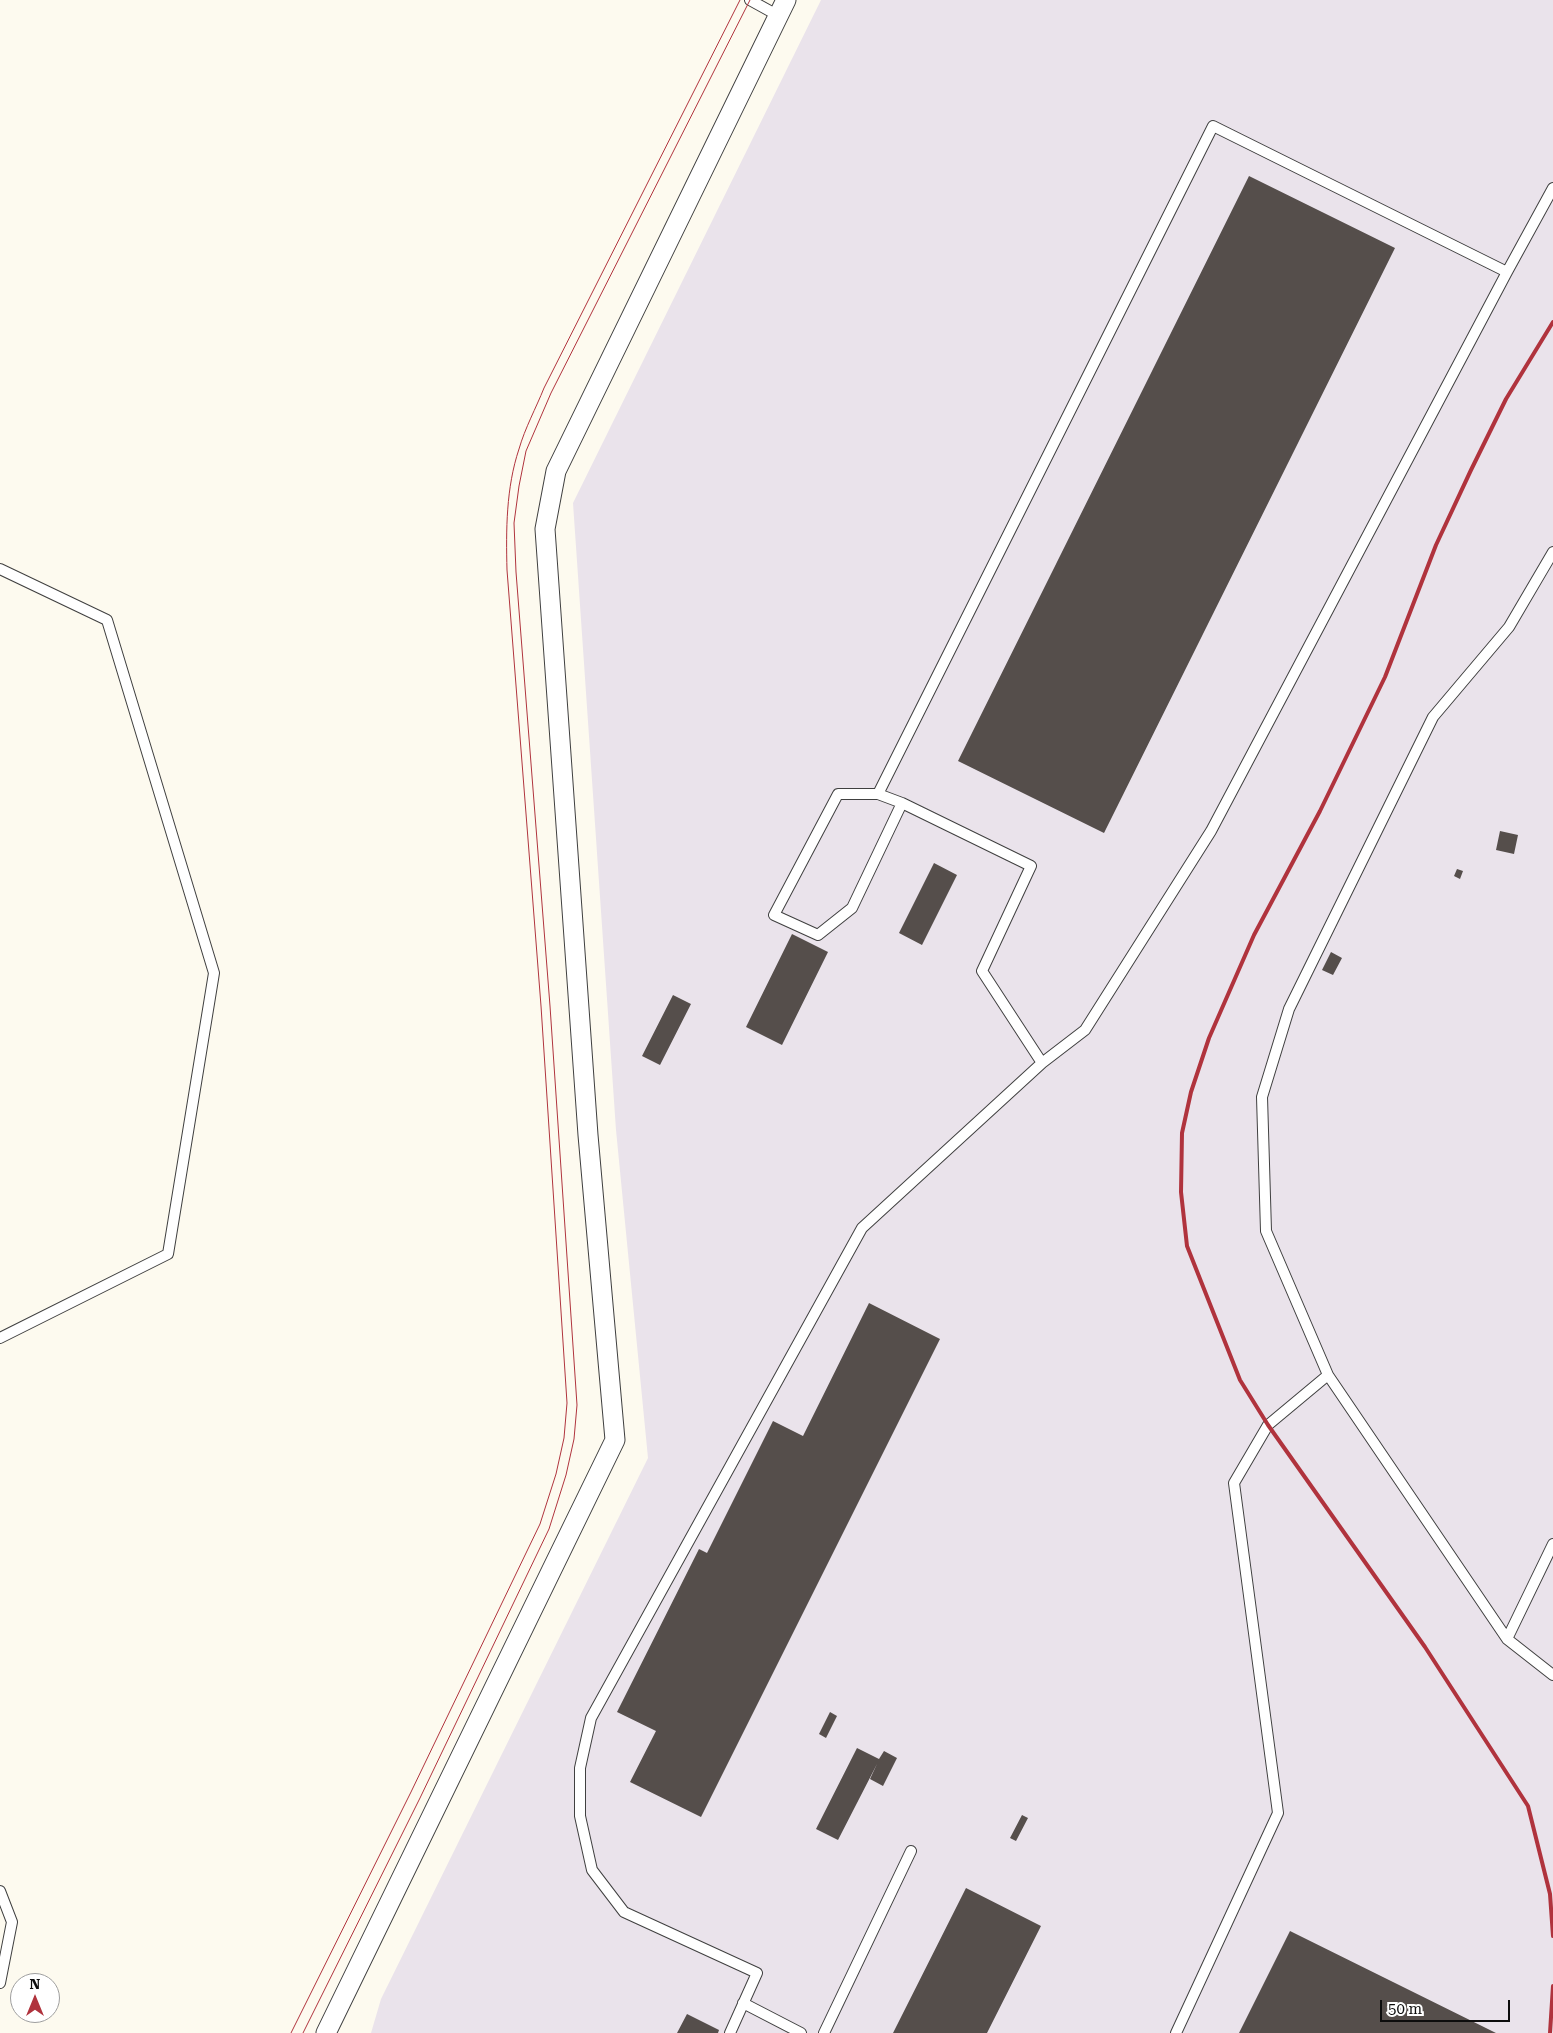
<!DOCTYPE html>
<html>
<head>
<meta charset="utf-8">
<style>
	body { margin:0 }
	#map { position:relative; width:1553px; height:2033px; overflow:hidden; background:#fdfaef; font-family:"Roboto Serif",serif }
	canvas { display:block }
	.north { position:absolute; left:10px; top:1973px; width:50px; height:50px; box-sizing:border-box; background:#fff; border:1px solid #9e9e9e; border-radius:50%; rotate:0deg; font-size:14px; font-weight:700; line-height:20px; text-align:center; color:#0d0d0d }
	.north::after { content:''; display:block; margin:auto; width:18px; height:22px; background:#b0333d; clip-path:polygon(50% 0,100% 100%,50% 72%,0 100%) }
	.scale { position:absolute; left:1380px; top:2000px; width:130px; height:22px; box-sizing:border-box; border:2px solid #0d0d0d; border-top:0; padding-left:6px; font-size:15px; line-height:18px; white-space:nowrap; color:#0d0d0d; -webkit-text-stroke:4px #fff; paint-order:stroke }
</style>
</head>
<body>
<div id="map">
<canvas width="1553" height="2033"></canvas>
<div class="north">N</div>
<div class="scale">50 m</div>
</div>
<script>
const ctx = document.querySelector('canvas').getContext('2d');
ctx.lineJoin = 'round';
function fillPath(path, color) { ctx.fillStyle = color; ctx.fill(path, 'evenodd'); }
function strokePath(path, color, width, dash) { ctx.strokeStyle = color; ctx.lineWidth = width; ctx.lineCap = dash ? 'butt' : 'round'; ctx.setLineDash(dash || []); ctx.stroke(path); }
const industrial = new Path2D(`
	M821 0H1553V2033H371L381 1999 648 1458 616 1130 573 503Z`);
const building = new Path2D(`
	M1249 176 1395 248 1104 833 958 761Z
	M1500 831 1518 835 1514 854 1496 850Z
	M934 863 957 875 922 945 899 933Z
	M1457 869 1463 871 1460 879 1454 876Z
	M792 934 828 952 782 1045 746 1027Z
	M1331 952 1342 958 1333 975 1322 970Z
	M673 995 691 1004 660 1065 642 1056Z
	M869 1303 940 1339 701 1817 630 1782 656 1731 617 1712 699 1549 707 1553 773 1421 803 1436Z
	M830 1712 837 1716 826 1738 819 1734Z
	M857 1748 879 1759 884 1751 897 1758 883 1786 870 1779 877 1764 838 1840 816 1829Z
	M1022 1815 1028 1818 1016 1841 1010 1838Z
	M966 1888 1041 1926 987 2033H893Z
	M1290 1931 1496 2033H1239Z
	M687 2014 719 2030 718 2033H677Z`);
const lane = new Path2D(`
	M750 0 779 16
	M1553 552 1509 627 1433 717 1289 1009 1262 1097 1266 1231 1328 1375 1507 1639 1553 1675
	M0 569 107 620 214 973 168 1254 0 1338
	M878 794 1213 126 1507 272
	M902 803 852 908 818 935 774 915 838 794H878L902 803 1031 866 982 971 1042 1063
	M1507 1639 1553 1544
	M0 1891 12 1922 0 1983
	M743 2003 801 2033
	M730 2033 757 1973 624 1912 592 1870 580 1816V1768L591 1718 862 1228 1042 1063 1085 1030 1211 831 1507 272 1553 188
	M824 2033 911 1851
	M1176 2033 1278 1813 1234 1483 1268 1425 1328 1375`);
const street = new Path2D(`
	M326 2033 615 1440 588 1135 545 529 556 471 786 0`);
const tram = new Path2D(`
	M291 2033 411 1792 540 1524 556 1474 564 1438 567 1403 541 1006 507 570C506 530 506 488 519 449 525 428 536 408 544 388L740 0
	M303 2033 420 1798 549 1529 566 1475 574 1439 577 1405 550 1006 516 572 514 523 519 486 526 451 551 393 750 0`);
const rail = new Path2D(`
	M1553 322 1506 399 1471 470 1436 545 1385 677 1320 811 1254 935 1209 1038 1191 1092 1182 1133 1181 1192 1187 1246 1240 1380 1268 1425 1425 1647 1528 1806 1550 1894 1553 1936
	M1550 2033 1553 1986`);
fillPath(industrial, '#eae3eb');
fillPath(building, '#554e4b');
strokePath(lane, '#404040', 12);
strokePath(street, '#404040', 21);
strokePath(lane, '#fff', 10);
strokePath(street, '#fff', 19);
strokePath(tram, '#b0333d', 1);
strokePath(rail, '#b0333d', 4);
</script>
</body>
</html>
